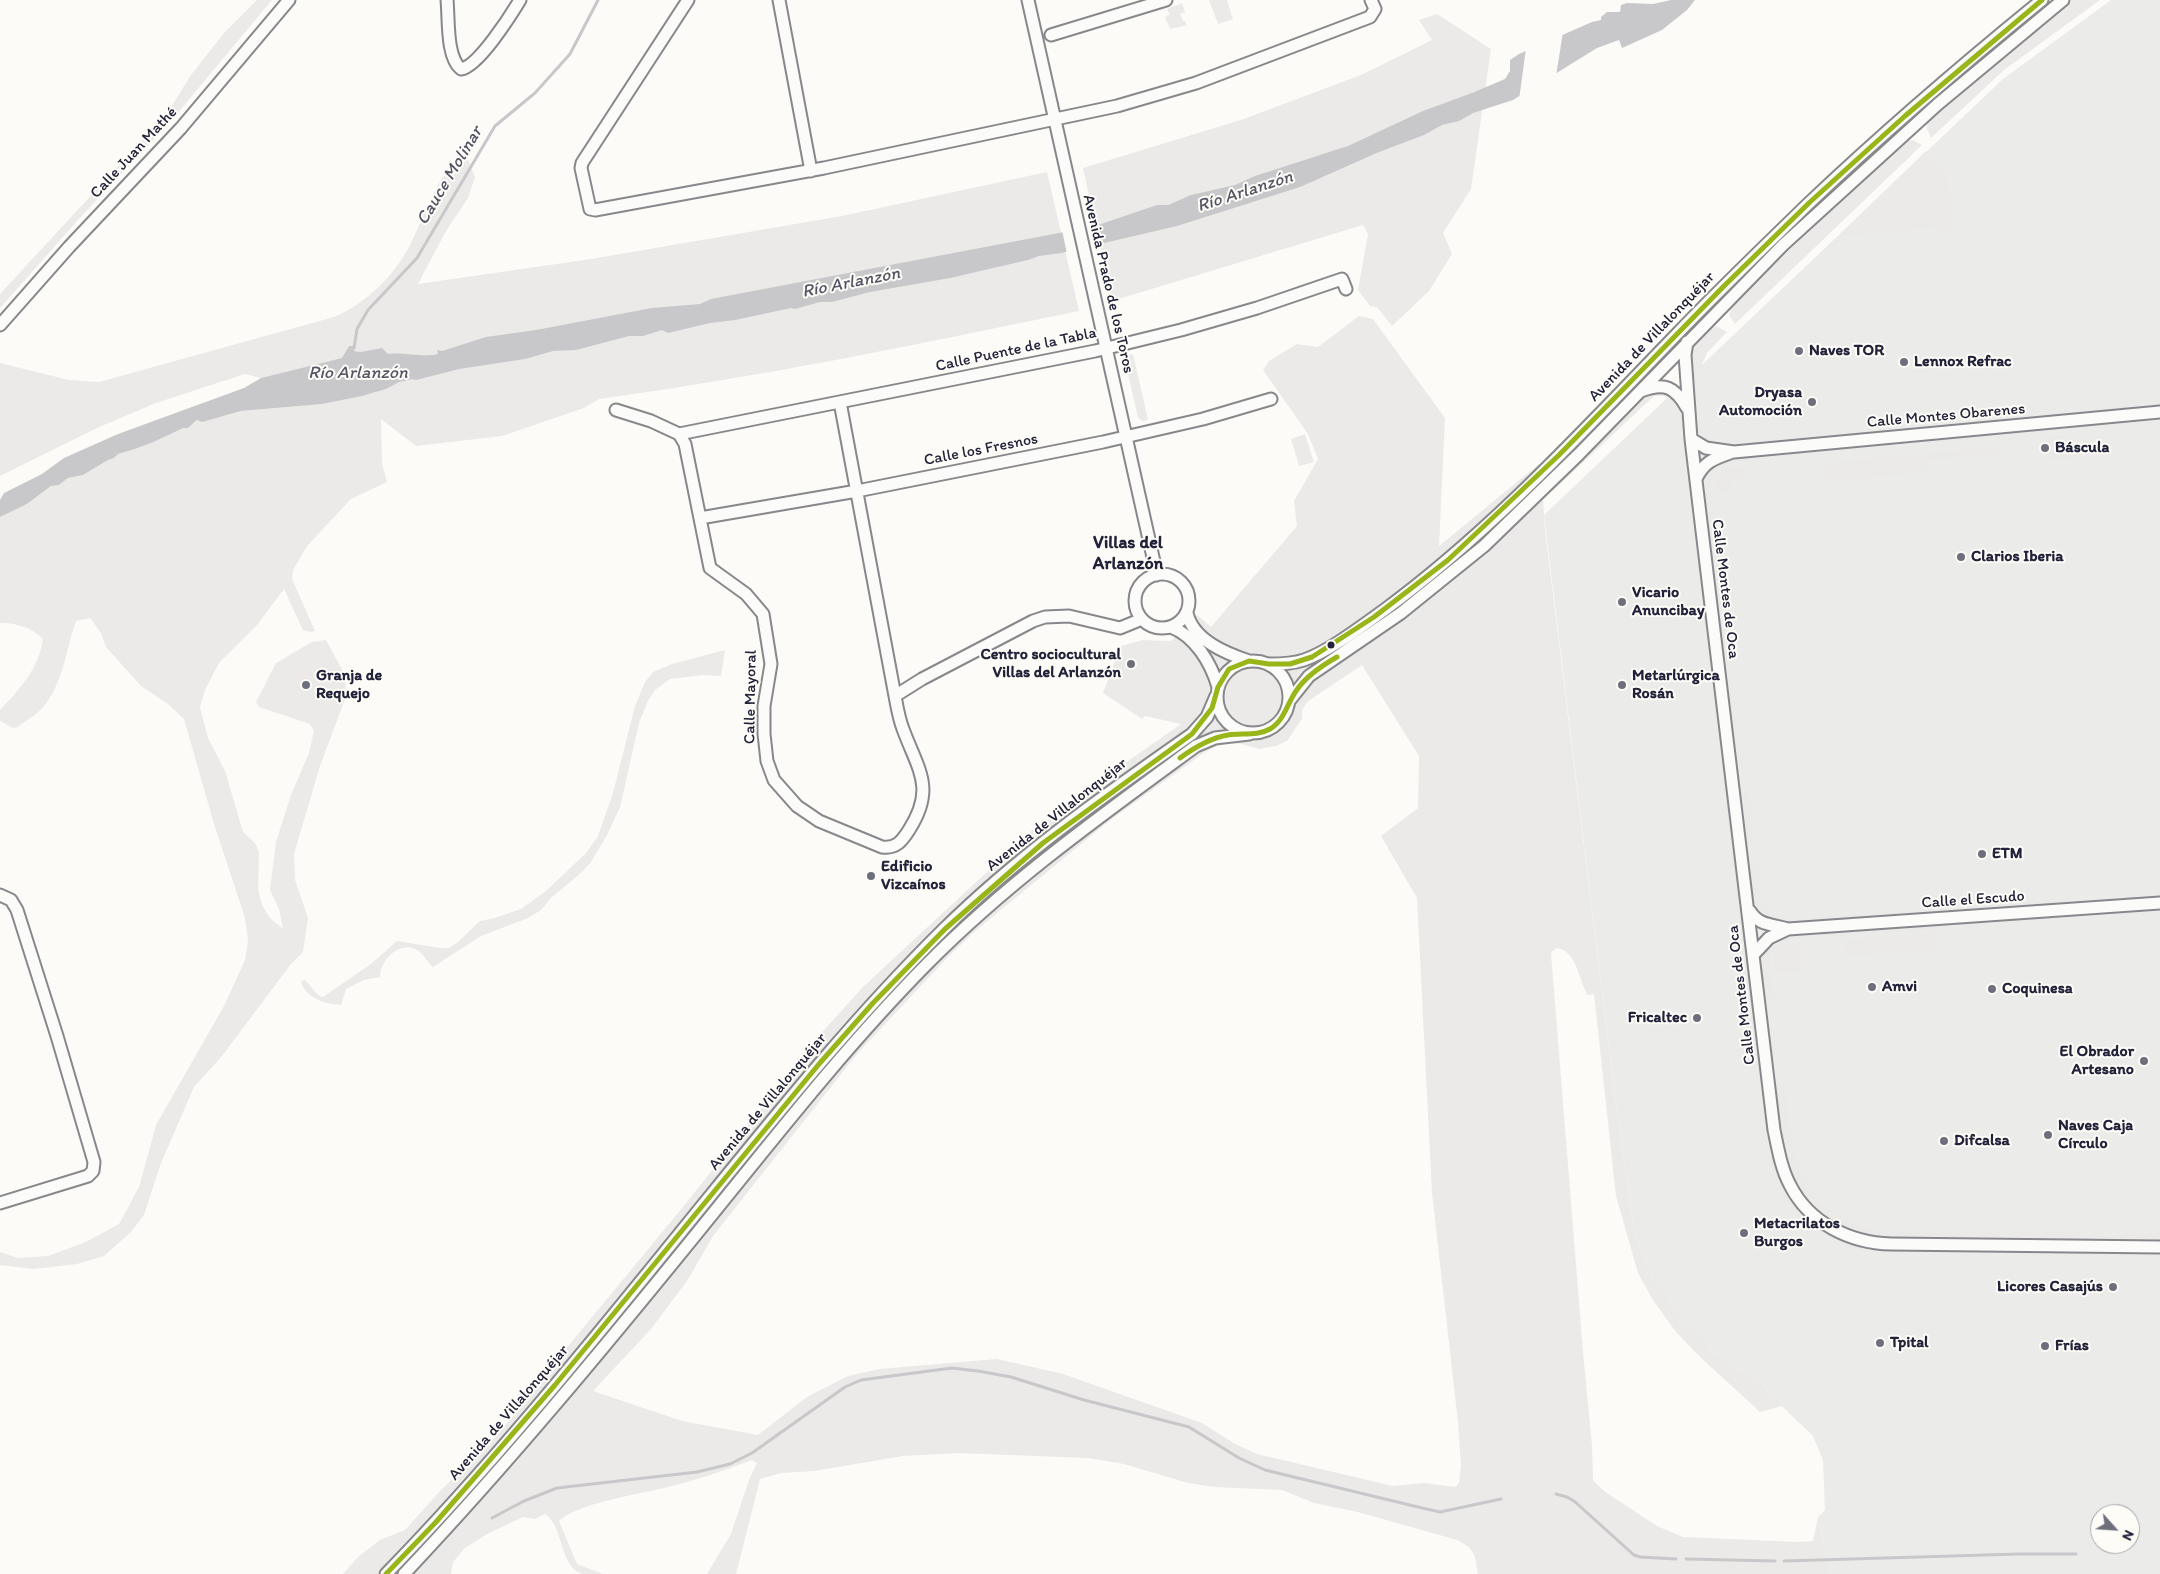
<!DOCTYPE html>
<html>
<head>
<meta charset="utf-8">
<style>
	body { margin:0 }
	#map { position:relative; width:2160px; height:1574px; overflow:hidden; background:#fcfbf8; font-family:Itim,sans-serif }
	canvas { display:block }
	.north { position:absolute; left:2090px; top:1504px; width:50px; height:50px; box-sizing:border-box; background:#fdfcf7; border:1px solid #a5a5ac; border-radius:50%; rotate:116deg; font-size:14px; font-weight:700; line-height:20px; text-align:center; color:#22223b }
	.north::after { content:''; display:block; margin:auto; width:18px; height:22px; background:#6e6e7d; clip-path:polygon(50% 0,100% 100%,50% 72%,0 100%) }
</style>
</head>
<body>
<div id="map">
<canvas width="2160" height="1574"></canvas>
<div class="north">N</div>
</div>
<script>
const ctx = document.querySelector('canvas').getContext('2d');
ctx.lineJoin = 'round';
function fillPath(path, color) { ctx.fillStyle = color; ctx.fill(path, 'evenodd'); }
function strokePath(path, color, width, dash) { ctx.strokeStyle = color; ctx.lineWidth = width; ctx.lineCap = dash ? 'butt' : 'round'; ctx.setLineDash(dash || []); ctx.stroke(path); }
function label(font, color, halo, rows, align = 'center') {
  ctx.font = font + ' Itim,sans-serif'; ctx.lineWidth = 4; ctx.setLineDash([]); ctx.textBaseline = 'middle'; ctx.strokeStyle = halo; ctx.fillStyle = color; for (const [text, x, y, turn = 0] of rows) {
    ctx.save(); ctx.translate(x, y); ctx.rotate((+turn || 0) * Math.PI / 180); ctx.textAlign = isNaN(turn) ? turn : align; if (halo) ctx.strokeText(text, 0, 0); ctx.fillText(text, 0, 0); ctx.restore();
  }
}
const built = new Path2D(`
	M2111 0H2160V1574H1828V1566L1818 1517 1825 1510 1823 1460 1813 1436 1768 1393 1767 1388 1709 1349 1693 1335 1673 1311 1653 1280 1643 1257 1634 1232 1614 1091 1544 515 2003 79ZM2100 1514H2130V1544H2100Z`);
const green = new Path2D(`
	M257 0H272L171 121 78 220 0 308V294L168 112 191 75 224 33Z
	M1209 0H1227L1233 19 1218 24Z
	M2052 0H2054C1935 98 1821 200 1712 308 1654 366 1599 427 1541 484L1543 498 1642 396 1656 390 1673 395 1681 406 1664 396H1654L1543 500 1545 529 1614 1091 1634 1232 1643 1257 1653 1280 1683 1323 1709 1349 1767 1388 1768 1393 1782 1406 1760 1412 1699 1356 1676 1332 1653 1300 1638 1273 1616 1196 1594 994 1588 995C1578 979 1577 950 1556 948L1551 953 1583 1352 1592 1445 1593 1480 1604 1491 1657 1526 1683 1537 1799 1542 1813 1541 1818 1517 1828 1566V1574H1478C1475 1554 1475 1549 1457 1540L1358 1512 1314 1503 1282 1490 1214 1487 1188 1483 1124 1464 1088 1458 957 1453 903 1456 814 1471 781 1473 760 1479 736 1574H707L731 1534 749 1480 757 1463 752 1460C726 1470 699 1479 672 1486 643 1494 579 1502 559 1521L577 1564 603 1574C597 1574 589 1574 583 1574 559 1568 564 1526 545 1514L535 1519 523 1517 487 1534 465 1548 453 1562 451 1574H343L358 1557 380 1540 405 1530 440 1491 494 1438 533 1393 544 1376 583 1328 683 1207 815 1040 863 987 1030 832 1098 782 1181 724 1145 716 1142 719 1103 693 1121 646 1143 640 1171 641 1197 615 1211 627 1297 526 1294 501 1318 459 1308 434 1263 370 1269 361 1297 344 1318 347 1359 316 1373 319 1445 418 1439 546 1539 464 1541 482C1599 425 1653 365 1710 309 1819 200 1933 97 2052 0ZM1362 665 1419 756 1418 808 1381 836 1417 898 1432 1193 1458 1422 1461 1466 1459 1483 1455 1487 1424 1483 1393 1486 1257 1454 1235 1444 1202 1423 1063 1374 997 1359 879 1369 848 1376 807 1397 758 1435 682 1421 593 1391 651 1329 687 1281 713 1236 857 1054 946 959 974 932 1109 821 1205 752 1223 743 1242 744 1259 749 1276 746 1287 741 1302 719V710L1307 702Z
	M2072 0H2100L2004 70 1931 138 1927 129V123L1932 119Z
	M1182 3 1185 12 1180 14 1183 21H1185L1187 25 1170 29 1165 17 1170 15 1167 9Z
	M1437 14 1491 49 1471 189 1443 233 1452 254 1429 291 1392 326 1377 307 1370 306 1358 290 1368 234 1363 225 1112 301 1083 168 1241 120 1361 75 1432 40 1419 20Z
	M1913 140 1922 145 1735 324 1729 315 1733 303 1901 145 1907 141Z
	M1926 151 1947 172 1953 227 1936 235 1935 227 1846 236 1840 234Z
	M467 157 475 177 468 198 446 231 418 284 591 259 842 216 1047 172 1079 311C920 344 760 377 599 399L584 408 502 436 416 446 381 419 382 463 387 482 351 499 307 546 293 570 292 579 315 631 310 632 303 630 284 589 257 625 219 663 205 690 200 707 208 738 225 771 243 832 255 843 259 852 258 890 262 905 270 918 283 929 279 909 270 890 276 842 291 795 309 753 314 731 310 724 259 707 256 702 276 663 312 642 326 640 346 677 345 699 320 766 294 854 295 880 308 918 303 952 291 964 222 1056 194 1087 161 1163 144 1215 131 1232 104 1256 77 1264 34 1269 0 1265V1252L18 1258 48 1256 86 1242 119 1224 139 1187 156 1125 224 1006 245 960 248 941 245 918 214 824 184 719 168 704 141 686 106 647 101 633 90 618 76 621C66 649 64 680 45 705 39 713 27 720 18 727L13 728 0 721V710C20 689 39 668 43 639 33 628 15 622 0 623V517L27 504 51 486 59 485 68 478 83 475 108 460 114 458 118 454C140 448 161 438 183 428H188L198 420 220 417 241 411 322 404 377 392 361 352 354 351 349 346 343 358 261 378 245 374 156 403 99 427 0 476V363L69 380 99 382 334 317C365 304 393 277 409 247 420 226 430 196 443 177 450 169 458 163 467 157Z
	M1716 326 1727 332 1707 353 1694 383 1696 411 1694 412 1690 355C1693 340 1703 332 1716 326Z
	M1133 354 1148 420 1143 421 1138 418 1125 360 1127 356Z
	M1704 424 1705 432 1721 444 1758 440V444C1734 447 1707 454 1697 425Z
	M1305 434 1314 462 1299 466 1291 439Z
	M2066 435 2074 448 2116 444 2110 455 2096 456 2095 450 2091 451V457L2048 460 2046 437Z
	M1995 447 2003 454 1928 461V472L1825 482 1824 463Z
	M1751 457 1752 461 1723 464 1711 479 1712 497 1707 496C1703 492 1702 487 1703 481 1707 459 1733 459 1751 457Z
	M1751 466 1744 481V485H1742L1741 480 1732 481V486L1730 487 1729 492 1717 494 1715 481 1726 468Z
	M1715 511 1720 555 1711 551 1707 516Z
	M725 650 721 676 704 675 670 679 655 690 648 701 639 723 620 807 607 835 591 862 582 872 551 898 541 910 528 918 481 936 433 967C428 963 424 954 417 950 400 940 380 960 380 977L364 980 346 989 341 1005C326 1004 304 998 301 981L305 980 319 996 323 997 371 964 397 941 440 948H449L458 942 480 921 495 918 521 909 546 891 586 853 598 836 613 793 635 706 645 682 653 672 672 664Z
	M1748 791 1755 846 1747 845 1740 792Z
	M1726 804H1730L1742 899 1738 903Z
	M1757 858 1763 907 1778 920 1920 910 1917 914 1792 924C1784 923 1775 923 1768 920 1750 910 1751 879 1749 861Z
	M2079 899 2076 903 1942 912 1938 909Z
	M1937 924 1941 929 1821 937V933Z
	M1811 933V937L1781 940 1769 956 1774 1002 1766 1001C1762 983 1754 950 1775 939 1784 934 1800 935 1811 933Z
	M1936 933 1937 950 1845 956 1844 940Z
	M1801 942 1803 973H1775L1773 956 1783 944Z
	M1748 984 1753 987 1766 1099 1762 1102Z
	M1785 1086C1792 1152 1795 1212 1873 1229L1869 1235C1860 1237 1851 1231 1843 1228 1786 1203 1783 1147 1776 1094L1779 1089Z
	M1769 1158 1775 1160 1778 1172 1798 1206 1795 1211 1778 1185Z
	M1808 1217 1835 1236 1862 1248V1251C1839 1245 1823 1235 1804 1220Z
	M1886 1230 2001 1232 1999 1237 1994 1240 1893 1239 1886 1234Z
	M2012 1232H2081L2079 1238 2074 1241 2020 1240Z
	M2118 1233H2160V1241H2122Z`);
const water = new Path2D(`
	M1671 0H1695L1687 10 1662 30 1622 48 1619 40 1597 48 1513 100 1473 113 1459 121 1442 125 1424 135 1379 152 1300 187 1177 226 1061 253 1039 256 1028 260 950 278 870 292 832 302H820L795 309 791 308 735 320 710 323 668 333 662 330 643 336H629L576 350 553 351 525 359 459 369 416 380 412 379 399 382 386 389 362 396 322 404 241 411 202 422 197 420 188 428H183C161 439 141 448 118 454L114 458 108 460 83 475 68 478 59 485 51 486 27 504 0 517V500L4 493 42 474 64 458 118 434 244 388 261 378 342 358 349 346H355L354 351 361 352 382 348 388 354C405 352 423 358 438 354L437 350 442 351 486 337 536 330 652 308 700 304 711 299 1059 233 1101 224 1157 205H1168L1191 195 1235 185 1255 176 1348 146 1423 111 1472 93 1505 79 1510 71V60L1519 54 1592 22 1601 20V17L1607 12H1620L1621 5 1627 3 1653 4Z`);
const pier = new Path2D(`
	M1563 32 1556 76 1519 100 1526 48Z
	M1095 222 1100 247 1067 254 1062 230Z`);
const stream = new Path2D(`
	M354 348 357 329 368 310 417 258 495 126 535 93 570 54 598 0
	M1556 1494 1567 1497 1574 1501 1634 1555 1640 1557 1676 1559
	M492 1518 524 1501 557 1488 697 1472 730 1464 752 1453 845 1387 861 1380 952 1368 978 1371 1011 1377 1084 1400 1189 1427 1239 1458 1265 1470 1418 1507 1440 1512 1501 1499
	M1686 1559 1775 1561
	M1784 1561 2019 1554H2076`);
const minor = new Path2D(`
	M447 0C449 19 446 57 461 69 478 67 511 15 520 0
	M688 0 582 163 581 168 590 209 595 210 824 168 1117 106 1196 83 1370 17 1375 9 1371 0
	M779 0 811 171
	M1028 0 1157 575
	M1051 35 1166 0
	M0 325 69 247 181 128 289 0
	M1687 342 1685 355 1691 439 1774 1130C1778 1149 1781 1168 1790 1185 1809 1223 1850 1243 1891 1244L2160 1247
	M1641 391C1665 382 1675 387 1687 408
	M840 402 895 696
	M616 410 651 421 679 434 685 444 710 568 746 594 763 614 771 664 764 706V734L767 761 774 780 797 806 819 821 882 847C896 849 902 841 909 830 936 788 918 770 903 729 899 719 897 707 895 696L922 679 1033 621 1045 617 1069 616 1120 628 1142 619
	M679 434 1095 351 1181 330 1257 308 1342 279 1346 289
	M1691 439 1706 448 1734 452 2160 412
	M1696 479C1704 462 1713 459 1730 453
	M700 518 857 491 1103 442 1203 419 1271 399
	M1135 601a27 27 0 1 1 54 0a27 27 0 1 1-54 0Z
	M1187 613C1193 640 1225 653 1249 661
	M1171 627C1195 636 1211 663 1218 687
	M1217 697a36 36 0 1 1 72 0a36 36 0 1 1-72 0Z
	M1269 664C1281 664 1292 664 1304 660 1328 652 1362 626 1383 611 1492 531 1583 431 1676 335 1719 290 1764 247 1808 204 1883 133 1962 65 2042 0
	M1289 701 1309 676 1401 613 1484 546 1579 454 1783 245 1938 104 2063 0
	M0 895 11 900 17 910 57 1036 94 1162 93 1171 88 1176 0 1203
	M1750 911C1759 926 1772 924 1788 929L2160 903
	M1754 954 1769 938 1788 929
	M386 1574C502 1455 606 1324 711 1195 785 1104 859 1013 943 930 1018 856 1106 794 1192 734L1207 717 1216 696
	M404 1574C507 1465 603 1349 698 1232 772 1141 844 1048 927 964 1008 882 1102 815 1196 746L1215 738 1249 734`);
const bus1 = new Path2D(`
	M1180 758C1195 747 1210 738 1228 735 1242 733 1258 736 1270 729 1284 721 1287 704 1296 691 1306 676 1321 666 1337 657
	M386 1574 436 1522 555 1385 819 1064 873 1003 945 929 1043 843 1192 734 1212 708 1218 687 1229 669 1249 661 1269 664H1290L1312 657 1374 617 1448 560 1559 455 1723 287 1810 202 1905 116 2042 0`);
const markers = [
	[1799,351,5,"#6e6e7d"],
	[1904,362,5,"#6e6e7d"],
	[1812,402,5,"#6e6e7d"],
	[2045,448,5,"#6e6e7d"],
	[1961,557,5,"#6e6e7d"],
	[1622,602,5,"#6e6e7d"],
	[1331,645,4.5,"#22223b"],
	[1131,664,5,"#6e6e7d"],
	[306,685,5,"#6e6e7d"],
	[1622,685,5,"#6e6e7d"],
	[1982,854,5,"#6e6e7d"],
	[871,876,5,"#6e6e7d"],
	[1872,987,5,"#6e6e7d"],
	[1992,989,5,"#6e6e7d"],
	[1697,1018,5,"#6e6e7d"],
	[2144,1061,5,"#6e6e7d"],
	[2048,1135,5,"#6e6e7d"],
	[1944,1141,5,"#6e6e7d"],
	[1744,1233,5,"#6e6e7d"],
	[2113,1287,5,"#6e6e7d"],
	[1880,1343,5,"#6e6e7d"],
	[2045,1346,5,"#6e6e7d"]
];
const streetNames = [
	["Calle Juan Mathé",134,153,-47],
	["Avenida Prado de los Toros",1108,284,77],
	["Avenida de Villalonquéjar",1652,337,-46],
	["Calle Puente de la Tabla",1016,350,-12],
	["Calle Montes Obarenes",1946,416,-5],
	["Calle los Fresnos",981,450,-11],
	["Calle Montes de Oca",1725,589,83],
	["Calle Mayoral",751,697,-89],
	["Avenida de Villalonquéjar",1057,815,-38],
	["Calle el Escudo",1973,900,-4],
	["Calle Montes de Oca",1742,995,-97],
	["Avenida de Villalonquéjar",768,1102,-50],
	["Avenida de Villalonquéjar",509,1413,-49]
];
const poiNames = [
	["Naves TOR",1809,351],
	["Lennox Refrac",1914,362],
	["Dryasa",1802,393,"right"],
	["Automoción",1802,411,"right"],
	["Báscula",2055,448],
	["Clarios Iberia",1971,557],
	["Vicario",1632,593],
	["Anuncibay",1632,611],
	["Centro sociocultural",1121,655,"right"],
	["Villas del Arlanzón",1121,673,"right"],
	["Granja de",316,676],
	["Requejo",316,694],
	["Metarlúrgica",1632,676],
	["Rosán",1632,694],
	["ETM",1992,854],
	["Edificio",881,867],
	["Vizcaínos",881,885],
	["Amvi",1882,987],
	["Coquinesa",2002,989],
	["Fricaltec",1687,1018,"right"],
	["El Obrador",2134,1052,"right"],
	["Artesano",2134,1070,"right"],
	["Naves Caja",2058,1126],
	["Círculo",2058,1144],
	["Difcalsa",1954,1141],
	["Metacrilatos",1754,1224],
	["Burgos",1754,1242],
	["Licores Casajús",2103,1287,"right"],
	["Tpital",1890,1343],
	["Frías",2055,1346]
];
const waterNames = [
	["Cauce Molinar",450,176,-59],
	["Río Arlanzón",1245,192,-18],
	["Río Arlanzón",851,283,-11],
	["Río Arlanzón",358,373]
];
const neighbourhoodNames = [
	["Villas del",1128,543],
	["Arlanzón",1128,564]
];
fillPath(built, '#ebebe9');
fillPath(green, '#ebeae8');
fillPath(water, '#c8c8ca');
fillPath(pier, '#fcfbf8');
strokePath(stream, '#c8c8ca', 3);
strokePath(minor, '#88888c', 15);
strokePath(minor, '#fbfbf9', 11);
strokePath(bus1, '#98b619', 5);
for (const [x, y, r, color] of markers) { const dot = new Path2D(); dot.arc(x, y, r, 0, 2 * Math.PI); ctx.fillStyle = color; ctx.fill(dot); strokePath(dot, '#fdfcf7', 2); }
label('16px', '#22223b', '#fdfcf7', streetNames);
label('bold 16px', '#22223b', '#fdfcf7', poiNames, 'left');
label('italic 18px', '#545466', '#fdfcf7', waterNames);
label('bold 18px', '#22223b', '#fdfcf7', neighbourhoodNames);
</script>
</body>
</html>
